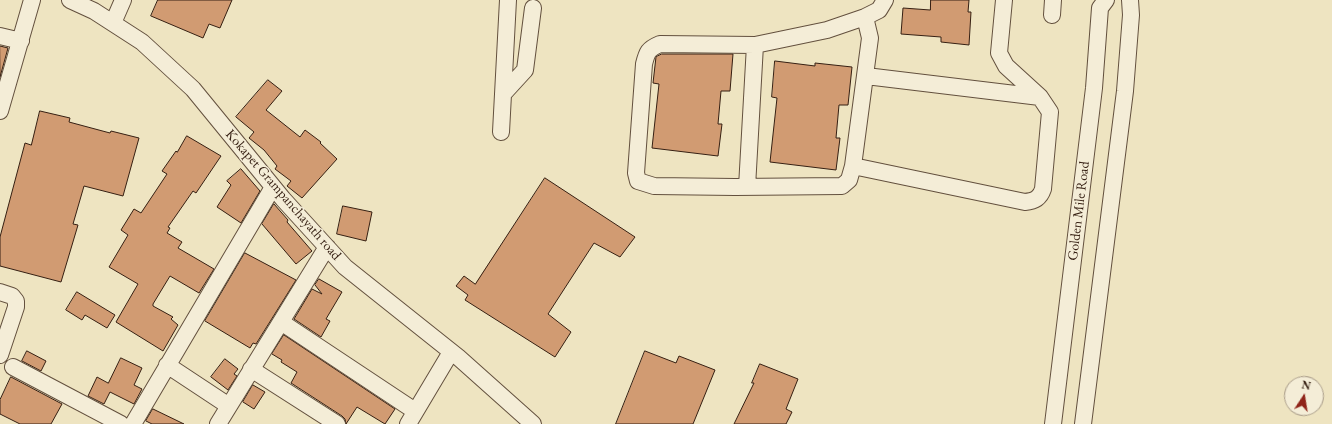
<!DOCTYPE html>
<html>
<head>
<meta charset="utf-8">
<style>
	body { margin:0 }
	#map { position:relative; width:1332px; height:424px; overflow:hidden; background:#eee4c1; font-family:"EB Garamond",serif }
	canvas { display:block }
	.north { position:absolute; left:1284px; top:376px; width:40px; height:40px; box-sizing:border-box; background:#f4edd7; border:1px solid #a89b88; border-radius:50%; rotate:12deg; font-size:11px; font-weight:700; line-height:16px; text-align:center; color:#351f12 }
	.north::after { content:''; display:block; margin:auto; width:14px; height:18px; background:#8f2418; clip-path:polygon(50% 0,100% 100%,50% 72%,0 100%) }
</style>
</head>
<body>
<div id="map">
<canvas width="1332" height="424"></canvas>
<div class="north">N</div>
</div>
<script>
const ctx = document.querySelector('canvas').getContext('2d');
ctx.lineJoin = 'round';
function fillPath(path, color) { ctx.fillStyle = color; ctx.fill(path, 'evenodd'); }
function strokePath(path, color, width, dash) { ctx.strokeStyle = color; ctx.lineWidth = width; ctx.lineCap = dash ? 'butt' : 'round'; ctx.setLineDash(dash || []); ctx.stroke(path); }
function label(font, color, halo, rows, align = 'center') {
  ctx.font = font + ' "EB Garamond",serif'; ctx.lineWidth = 3; ctx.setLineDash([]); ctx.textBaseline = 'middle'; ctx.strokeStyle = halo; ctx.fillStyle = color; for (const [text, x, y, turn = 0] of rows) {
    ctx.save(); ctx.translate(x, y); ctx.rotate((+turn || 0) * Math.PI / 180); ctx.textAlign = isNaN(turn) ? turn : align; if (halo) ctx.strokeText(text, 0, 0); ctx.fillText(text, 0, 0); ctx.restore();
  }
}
const building = new Path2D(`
	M158 0H232L220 28 209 24 203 38 151 16Z
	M931 0H969L968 12H971L969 45 941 42V37L901 34 903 8 930 10Z
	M0 46 8 48 0 77Z
	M662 54H733L730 91H721L718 124H722L718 156 652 148 659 84 653 83 656 57Z
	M775 61 815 66V63L852 67 848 105H839L836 138H840L836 170 770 162 777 98 772 97Z
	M268 80 282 91 266 110 300 137 305 130 321 142 320 143 337 159 302 198 287 186 291 181 275 169 277 166 264 150 249 138 254 132 236 117Z
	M40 111 70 118 69 122 110 133 111 131 139 138 123 196 84 186 73 224 78 225 61 282 0 266V237L25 143 31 145Z
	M187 136 221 156 196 193 193 191 168 227 170 228 167 233 182 242 178 248 214 269 199 293 170 276 153 304V306L173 317 171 319 178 325 163 351 116 322 138 284 109 267 128 235 121 230 134 209 141 213 167 174 162 171 176 151 177 152Z
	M241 169 260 191 241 223 217 207 231 185 227 181Z
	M545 178 635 237 620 257 594 243 548 314 571 332 555 357 465 300 468 295 456 286 464 276 475 284Z
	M274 204 288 220 287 222 312 251 296 264 262 224Z
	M343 206 372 212 366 241 337 234Z
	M245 253 296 280 256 344 253 343 250 348 205 321Z
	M319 279 342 292 326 319 330 321 321 337 294 319 312 289 322 294 315 285Z
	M77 292 115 315 107 328 85 315 82 320 66 310Z
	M284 335 395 409 385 424 357 407 346 424 345 419 342 416 291 383 297 372 281 362 282 360 272 354Z
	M27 351 46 361 41 371 22 361Z
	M645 351 676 363 679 356 715 370 693 424H616Z
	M121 358 142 368 134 385 142 389 134 404 110 392 104 404 88 396 97 377 108 383Z
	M225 359 238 369 234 374 237 376 228 390 211 377Z
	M760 364 798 379 786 409 792 412 786 424H734L754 383H752Z
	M11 377 62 404 51 424H20L0 414V400Z
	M253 385 265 392 254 409 243 402Z
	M153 409 184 424H152L146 421Z`);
const minor = new Path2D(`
	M70 0 94 11 142 42 193 89 283 199 345 267 458 357 533 424
	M1052 15 1053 0
	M865 17 870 38 853 166 849 180 842 186 735 187 654 186 638 181 636 173 644 64C647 52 648 49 660 44L755 45 827 30 865 17 879 10 885 0
	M113 23 123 0
	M0 36 21 41
	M866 76 1040 97
	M503 94 525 70 533 8
	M0 111 32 0
	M501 132 508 0
	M853 166 1025 202C1035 201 1040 198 1043 189L1050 112 1040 97 1006 66 999 53 1004 0
	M747 187 755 45
	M0 292 12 296 16 301V307L0 355
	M281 322 415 411
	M167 365 229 406
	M13 367 121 424
	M251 369 337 424
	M133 424 273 187
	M218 424 327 247
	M408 424 451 352
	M1053 424 1094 88 1100 8 1106 0
	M1083 424 1125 91 1131 15 1130 0`);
const streetNames = [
	["Kokapet Grampanchayath road",283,195,49],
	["Golden Mile Road",1079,211,-83]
];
fillPath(building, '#d19b72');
strokePath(building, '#351f12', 1);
strokePath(minor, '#63503e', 18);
strokePath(minor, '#f4edd7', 16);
label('14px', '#351f12', '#f4edd7', streetNames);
</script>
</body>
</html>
